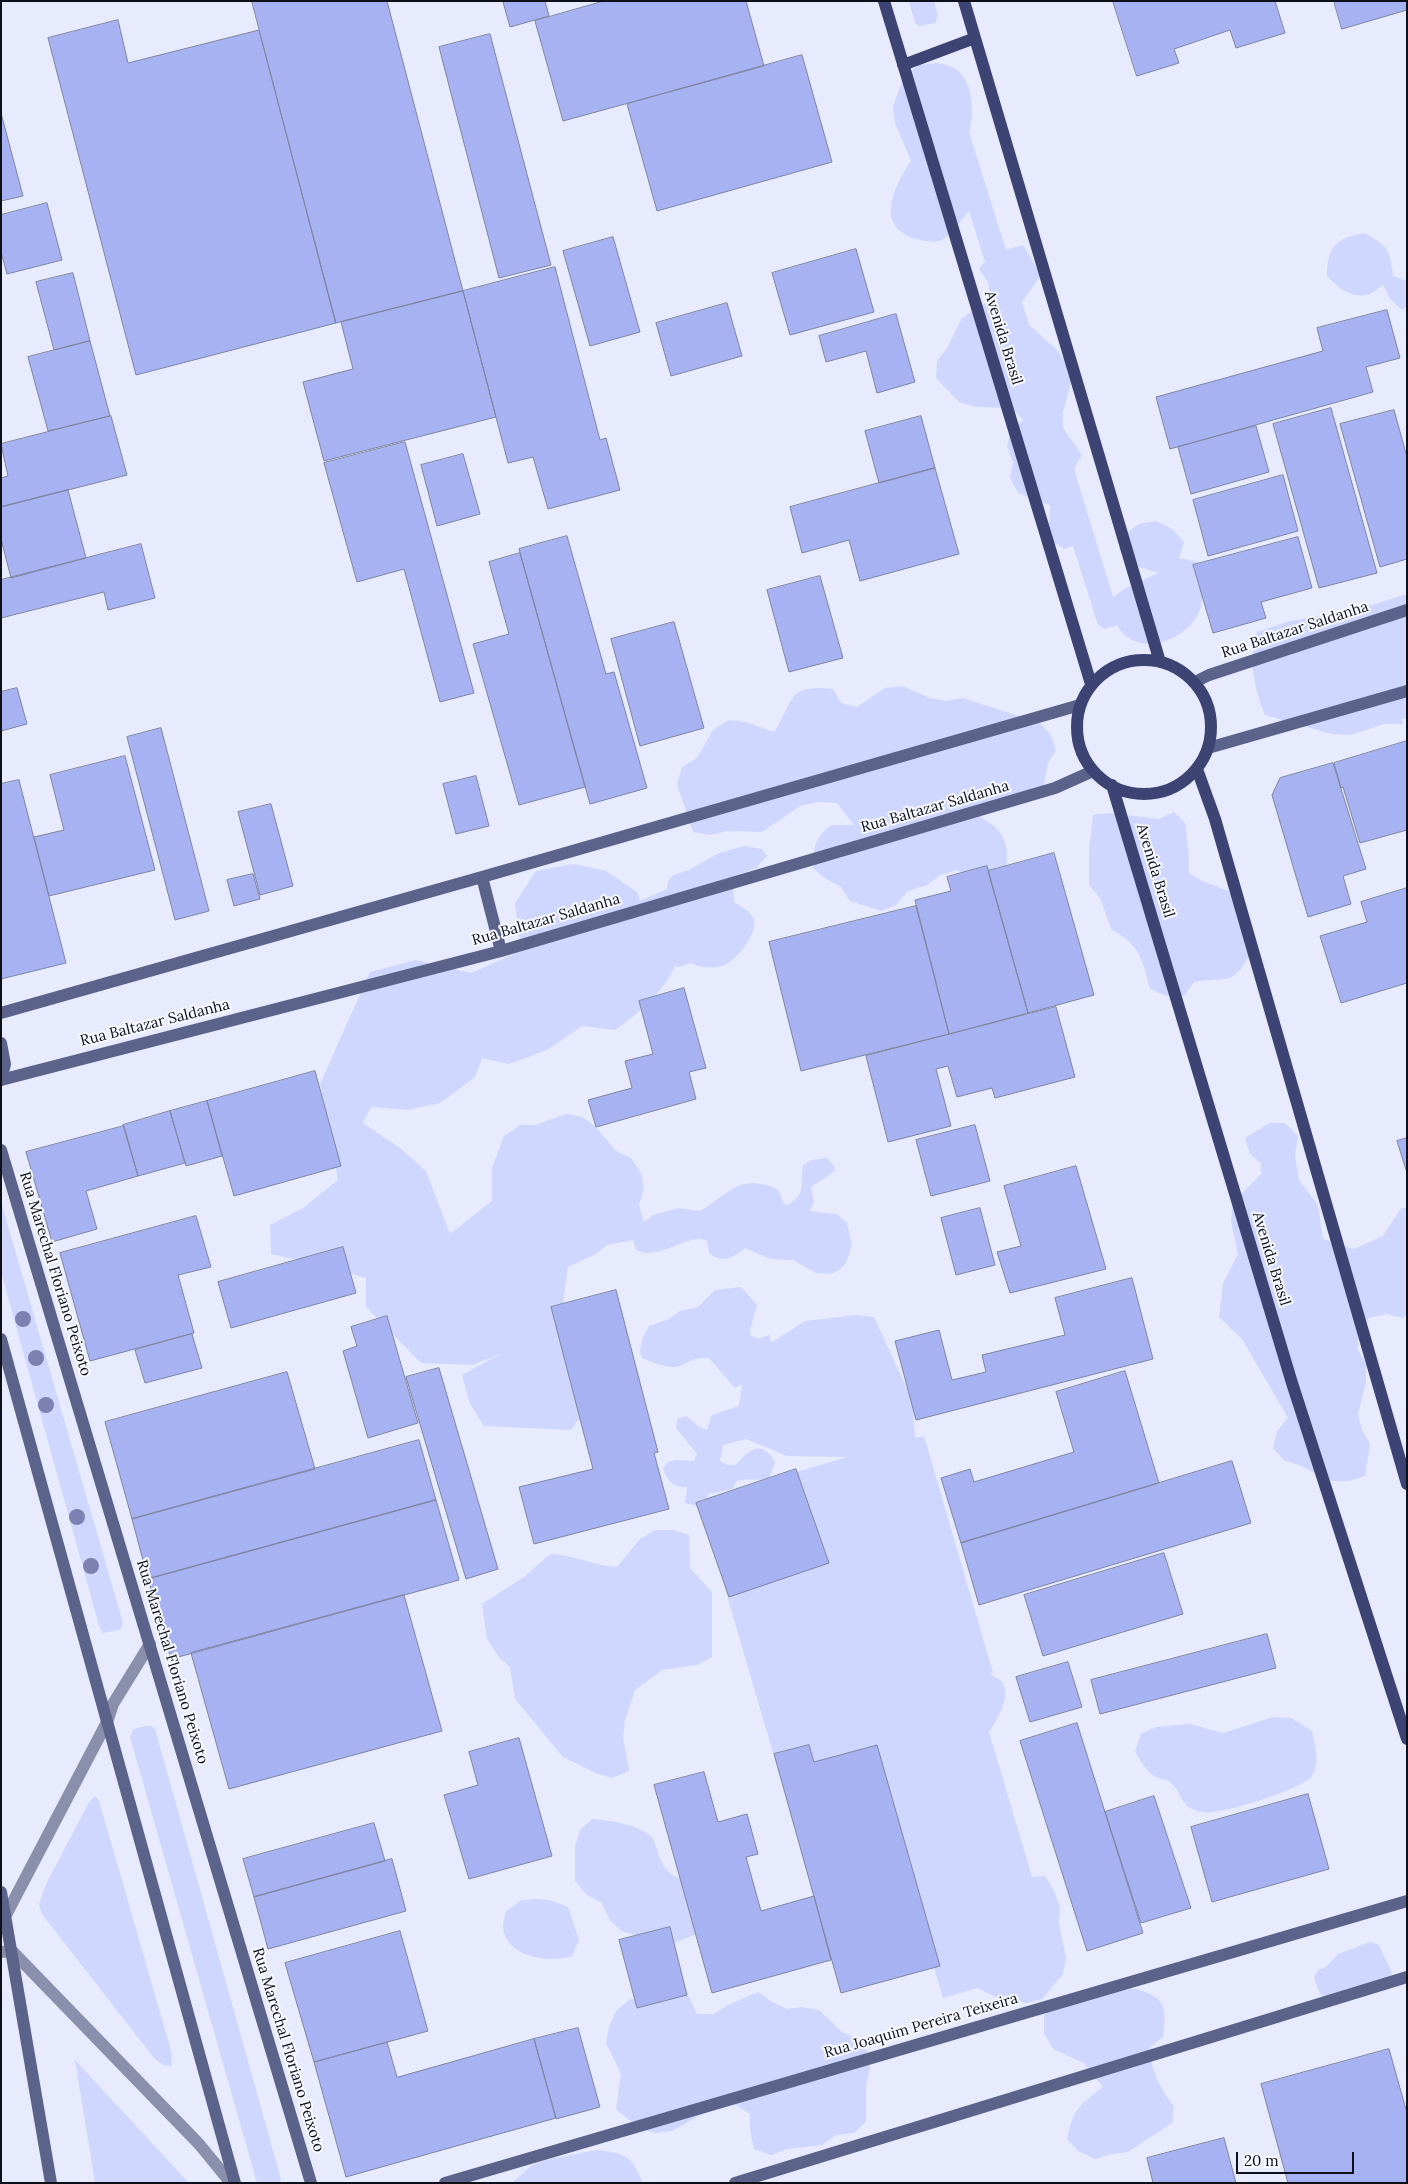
<!DOCTYPE html>
<html>
<head>
<meta charset="utf-8">
<style>
	body { margin:0 }
	#map { position:relative; width:1408px; height:2184px; overflow:hidden; background:#e7ebfd; font-family:Lora,serif }
	canvas { display:block }
	.frame { position:absolute; inset:0; border:2px solid #0d0f19; pointer-events:none }
	.scale { position:absolute; left:1236px; top:2152px; width:118px; height:22px; box-sizing:border-box; border:2px solid #0d0f19; border-top:0; padding-left:6px; font-size:15px; line-height:18px; white-space:nowrap; color:#0d0f19; -webkit-text-stroke:4px #f7f9ff; paint-order:stroke }
</style>
</head>
<body>
<div id="map">
<canvas width="1408" height="2184"></canvas>
<div class="frame"></div>
<div class="scale">20 m</div>
</div>
<script>
const ctx = document.querySelector('canvas').getContext('2d');
ctx.lineJoin = 'round';
function fillPath(path, color) { ctx.fillStyle = color; ctx.fill(path, 'evenodd'); }
function strokePath(path, color, width, dash) { ctx.strokeStyle = color; ctx.lineWidth = width; ctx.lineCap = dash ? 'butt' : 'round'; ctx.setLineDash(dash || []); ctx.stroke(path); }
function label(font, color, halo, rows, align = 'center') {
  ctx.font = font + ' Lora,serif'; ctx.lineWidth = 4; ctx.setLineDash([]); ctx.textBaseline = 'middle'; ctx.strokeStyle = halo; ctx.fillStyle = color; for (const [text, x, y, turn = 0] of rows) {
    ctx.save(); ctx.translate(x, y); ctx.rotate((+turn || 0) * Math.PI / 180); ctx.textAlign = isNaN(turn) ? turn : align; if (halo) ctx.strokeText(text, 0, 0); ctx.fillText(text, 0, 0); ctx.restore();
  }
}
const green = new Path2D(`
	M909 1H934L938 16 935 23 919 26 915 23Z
	M937 63C942 64 948 65 952 67 974 78 975 113 969 132L1006 250 1023 245 1041 275 1022 302 1029 325 1058 351 1067 365 1071 382 1063 412V428L1082 455 1074 469 1113 597 1126 588 1158 573 1127 563 1119 549 1125 534 1139 524 1156 521 1172 529 1184 542 1179 558 1198 562C1197 566 1195 573 1196 577 1198 591 1205 588 1201 606 1192 640 1136 661 1117 625L1105 629 1098 625 1073 546 1064 549 1049 538 1050 505 1018 493 1010 478 1013 462 1007 446 1011 431 1023 420 1012 408 976 407 959 402 936 378 937 361 947 348 962 318 989 301V284L979 269 985 262 969 211C960 220 953 236 939 241 932 243 920 240 913 238 874 225 896 183 911 161L895 123 893 106 905 75 919 65Z
	M1365 233C1388 247 1390 249 1393 276L1407 281V306L1402 310 1390 299 1383 285C1379 287 1374 293 1370 294 1353 300 1337 287 1327 276 1327 246 1336 238 1365 233Z
	M1407 594V718L1401 719 1404 724H1384L1350 735 1331 734 1265 715C1254 687 1248 661 1257 632L1290 621 1359 609Z
	M902 686 930 698 946 701 963 698 1040 723 1051 735 1056 750 1048 763 1042 795 978 814C984 821 992 823 997 829 1009 843 1009 858 1004 874L972 878 957 870 940 875 927 885 908 891 896 905 881 911 850 901 841 887 826 879 813 868C814 846 814 839 831 825H854L837 803 818 802 800 806 762 832 727 831 710 835 693 832 677 784 682 767 697 758 713 730 729 720 745 722 774 732C795 700 786 684 833 689L841 703 857 707 885 688Z
	M1174 812 1185 823 1189 856V873L1202 881 1234 893 1250 953C1233 988 1227 976 1194 982L1184 996H1166L1150 989C1143 960 1139 944 1111 929L1100 898 1089 885V850L1093 815 1110 813 1159 819Z
	M744 846 762 849 767 856 756 868 733 877 734 902C740 906 752 912 754 920 757 934 739 956 728 963 718 969 701 969 691 963L678 967 675 966C662 994 640 1012 615 1030L582 1026 547 1050 509 1064 482 1058 475 1077 440 1103 407 1110 371 1107 363 1123 401 1149 426 1171 450 1234 492 1201V1168L504 1136 520 1125H535L567 1114 582 1117 595 1126 616 1151 631 1158 641 1173 644 1189 639 1205 644 1222 653 1215 679 1208 700 1211C723 1198 736 1177 766 1185 778 1188 780 1191 783 1203L787 1205C808 1194 799 1183 803 1165L811 1160 827 1158 834 1166 835 1171 811 1187 814 1203 810 1210 814 1212 837 1214 847 1223 852 1245 846 1263 839 1270 830 1274 816 1273 793 1260 770 1259 745 1248C733 1258 723 1264 709 1253L707 1241C689 1231 660 1262 636 1250L633 1240 607 1245 594 1255 568 1267 562 1311 593 1414 577 1421 571 1430 484 1426 470 1404 462 1375 500 1354 472 1365 421 1363 366 1307V1278L325 1266 271 1254 270 1225 303 1208 338 1180 320 1084 370 972 416 960 471 973 521 951 515 903 536 871 574 864 606 871 637 892 640 901 667 889 668 881 673 875 689 870 719 853Z
	M1270 1123H1285L1298 1136 1295 1155 1299 1180 1318 1205 1323 1239 1354 1249 1383 1236 1401 1208H1407V1314L1403 1318 1387 1314 1369 1318 1358 1332V1350L1366 1364V1382L1358 1414 1362 1430 1370 1444 1365 1476 1349 1481H1332L1301 1466 1284 1460 1273 1448 1277 1431 1288 1418 1242 1339 1219 1317 1223 1283 1238 1254 1231 1221 1233 1202 1261 1174V1163L1250 1154 1245 1138Z
	M1 1202 123 1623 120 1630 103 1633 100 1629 1 1272Z
	M741 1287 757 1305 750 1330 751 1336 759 1339 769 1335 771 1343 805 1321 856 1315 874 1317 912 1400 915 1438 924 1436 993 1673 989 1674C992 1676 997 1677 1000 1680 1014 1692 997 1721 989 1732L1032 1877 1045 1876 1054 1891 1060 1907 1059 1924 1066 1957 1063 1974 1042 1999 1027 2003 996 1997 977 1988 943 1998 874 1763 862 1756 781 1780 701 1507 685 1503 687 1487C674 1488 667 1481 663 1469L667 1462 676 1460 694 1461 697 1454 676 1428 677 1419 686 1416 699 1427 707 1430 712 1415 739 1406 742 1384 735 1388 709 1358C693 1358 695 1359 682 1365 671 1371 653 1362 642 1358L640 1350 643 1337 649 1326 669 1319 680 1311 698 1307 715 1290ZM746 1439 787 1456 848 1457 706 1498 709 1494 733 1489 736 1481C748 1478 757 1481 769 1478L775 1462C762 1439 749 1449 736 1465H727L720 1461 723 1445Z
	M655 1530H673L689 1535 690 1568 712 1592V1657L697 1665 662 1670 635 1690 625 1720 623 1737 629 1771 612 1778 596 1773 563 1757 515 1699 510 1667 498 1656 487 1639 482 1604 524 1577 550 1554C574 1555 594 1566 617 1567L640 1539Z
	M1273 1717 1291 1718 1312 1731C1315 1747 1320 1762 1312 1776 1303 1789 1219 1816 1202 1812 1180 1808 1184 1795 1170 1782 1167 1779 1161 1779 1156 1777 1146 1771 1140 1761 1135 1751L1141 1734 1156 1727 1190 1724 1223 1733Z
	M146 1726H151L155 1729 281 2179 279 2183H257L130 1737 134 1729Z
	M95 1796 99 1801 170 2047 172 2058 171 2066 163 2065 154 2058 41 1913 39 1904 46 1884 89 1802Z
	M592 1819C608 1820 643 1825 653 1839 655 1843 657 1849 658 1854 667 1876 673 1877 695 1882L701 1932 670 1945 621 1931 609 1919 602 1903 586 1894 575 1881V1846L580 1830Z
	M538 1899 553 1901 568 1907 579 1940 572 1956C550 1964 504 1957 503 1926 503 1921 505 1915 506 1911L522 1900Z
	M1370 1942 1379 1945 1392 1973 1388 1981 1331 2004C1321 1996 1317 1990 1314 1977L1318 1970 1326 1967 1338 1954Z
	M683 1984 697 2014H714L728 2005 758 1992 772 2002 787 2009 802 2007 819 2010 842 2032 858 2039 868 2053 870 2069 866 2086V2121L854 2133 836 2135 822 2145 787 2149 771 2155 754 2149 750 2131V2114L734 2104 702 2114 672 2131 656 2133 640 2129 616 2109 621 2074 606 2043 609 2027 616 2011 629 2000Z
	M1136 1989C1166 1997 1167 2008 1163 2037L1149 2048C1151 2071 1161 2089 1174 2107L1172 2123 1128 2152 1112 2154 1095 2159 1078 2151 1067 2139C1074 2107 1079 2106 1103 2087L1084 2063 1053 2049 1044 2033V2016L1053 2003 1102 1991Z
	M75 2060 189 2183H95Z
	M596 2150C626 2153 631 2155 643 2183H512L531 2166 546 2160Z`);
const building = new Path2D(`
	M252 1H387L463 291 336 323Z
	M545 1 549 16 510 27 503 2Z
	M604 1H746L764 66 563 121 535 21Z
	M1113 1H1275L1285 33 1236 48 1230 30 1174 49 1179 63 1137 76Z
	M1334 1H1407V10L1342 29Z
	M118 20 128 63 259 30 336 323 136 375 48 38Z
	M490 34 551 265 499 278 439 47Z
	M802 55 832 162 657 211 627 104Z
	M1 113 23 196 1 201Z
	M47 203 62 260 7 274 1 252V215Z
	M613 237 640 332 590 346 563 251Z
	M856 249 874 312 790 335 772 273Z
	M555 267 600 440 606 438 620 490 548 509 533 457 508 463 463 291Z
	M73 273 90 341 54 350 36 282Z
	M463 291 496 417 324 461 303 382 353 369 341 322Z
	M727 303 742 356 671 376 656 323Z
	M1387 310 1400 358 1366 367 1373 392 1170 449 1156 397 1323 351 1317 328Z
	M896 314 915 382 877 393 866 351 826 362 819 336Z
	M90 341 110 416 48 431 28 357Z
	M1331 408 1377 573 1319 588 1273 424Z
	M1394 410 1407 457V559L1380 567 1340 424Z
	M111 416 127 475 1 507V478L8 476 1 444Z
	M921 416 935 468 879 483 865 431Z
	M1256 426 1269 472 1191 494 1178 447Z
	M405 442 474 693 440 702 404 569 357 582 324 463Z
	M463 454 480 514 437 526 421 465Z
	M935 468 959 554 860 581 849 540 802 553 790 507Z
	M1283 475 1298 531 1208 556 1193 500Z
	M68 490 86 558 11 578 1 539V507Z
	M567 536 606 674 614 672 647 788 590 804 519 549Z
	M1298 537 1312 588 1261 602 1266 618 1213 633 1193 565Z
	M141 544 155 598 108 610 104 592 1 618V580Z
	M520 553 585 787 519 805 473 644 509 634 489 562Z
	M820 576 843 658 789 672 767 590Z
	M674 622 704 728 640 746 611 639Z
	M17 688 27 724 1 731V692Z
	M161 728 209 911 175 920 127 737Z
	M1407 741V830L1360 843 1343 787 1341 788 1334 763Z
	M125 756 155 870 49 896 34 837 64 830 50 775Z
	M1333 763 1366 869 1343 876 1351 904 1308 917 1272 795 1280 778Z
	M476 776 489 826 456 834 443 784Z
	M19 780 66 963 1 979V784Z
	M271 804 293 886 260 895 238 812Z
	M1054 853 1094 995 1028 1013 988 871Z
	M987 866 1028 1013 949 1034 915 900 951 891 947 877Z
	M253 874 260 899 234 906 227 880Z
	M1407 888V983L1341 1003 1320 936 1367 922 1361 902Z
	M916 906 949 1034 801 1071 769 942Z
	M684 988 706 1068 689 1072 696 1099 596 1127 588 1100 632 1088 625 1061 653 1054 639 1001Z
	M1056 1007 1075 1077 995 1098 992 1088 957 1097 948 1066 936 1069 951 1126 888 1142 866 1056Z
	M315 1071 341 1166 234 1196 207 1101Z
	M207 1101 222 1156 186 1166 170 1111Z
	M170 1111 185 1163 138 1176 123 1125Z
	M975 1125 990 1181 931 1196 916 1140Z
	M124 1126 138 1176 86 1191 97 1229 52 1242 26 1152Z
	M1407 1138V1173L1397 1141Z
	M1076 1166 1106 1269 1010 1293 997 1252 1021 1246 1004 1186Z
	M980 1208 995 1265 956 1275 941 1218Z
	M196 1216 211 1267 178 1275 194 1333 90 1361 60 1253Z
	M343 1247 356 1293 231 1328 218 1282Z
	M1132 1278 1153 1359 916 1420 895 1341 939 1330 952 1380 986 1372 982 1355 1065 1335 1055 1298Z
	M616 1290 658 1452 654 1453 669 1509 534 1544 519 1487 593 1469 551 1307Z
	M387 1316 418 1423 368 1438 343 1351 357 1346 351 1327Z
	M192 1334 202 1368 145 1383 135 1350Z
	M439 1368 498 1569 466 1579 406 1377Z
	M1125 1371 1159 1483 961 1543 941 1478 970 1469 974 1482 1074 1452 1056 1392Z
	M287 1372 315 1469 132 1519 105 1422Z
	M419 1440 436 1500 148 1579 132 1519Z
	M1232 1461 1251 1523 979 1605 961 1543Z
	M796 1469 829 1563 729 1597 696 1503Z
	M436 1500 459 1580 171 1659 148 1579Z
	M1164 1553 1183 1614 1043 1656 1024 1595Z
	M404 1595 442 1731 229 1789 191 1653Z
	M1267 1634 1276 1668 1100 1714 1091 1680Z
	M1068 1662 1082 1707 1030 1722 1016 1677Z
	M1077 1723 1143 1933 1087 1951 1020 1741Z
	M519 1738 552 1856 469 1879 444 1795 478 1785 469 1752Z
	M809 1745 814 1762 877 1745 940 1966 841 1993 774 1754Z
	M704 1772 718 1822 747 1814 758 1854 746 1857 761 1911 814 1896 831 1960 712 1993 654 1785Z
	M1308 1794 1329 1869 1212 1902 1191 1827Z
	M1154 1796 1191 1908 1141 1923 1105 1812Z
	M374 1823 385 1861 254 1897 243 1859Z
	M392 1859 406 1911 268 1949 254 1897Z
	M670 1927 687 1995 637 2008 619 1940Z
	M400 1931 428 2031 314 2062 285 1963Z
	M578 2028 600 2107 556 2119 534 2039Z
	M534 2039 556 2118 346 2177 314 2062 387 2042 397 2077Z
	M1389 2049 1407 2113V2183H1288L1261 2084Z
	M1224 2138 1236 2183H1153L1147 2158Z`);
const street = new Path2D(`
	M6 1915 107 1722 113 1704 150 1644
	M1 1952 12 1951 199 2144 231 2183`);
const secondary = new Path2D(`
	M1195 682 1209 675 1407 610
	M1208 748 1407 691
	M482 877 501 951
	M1 1013 482 877 1080 705
	M1 1043 5 1064 1 1080
	M1 1080 501 951 1055 788 1093 771
	M1 1150 311 2183
	M1 1339 235 2183
	M1 1892 51 2183
	M445 2183 1407 1901
	M735 2183 1407 1977`);
const primary = new Path2D(`
	M884 1 1091 684
	M964 1 1160 662
	M903 65 975 38
	M1077 727a67 67 0 1 1 134 0a67 67 0 1 1-134 0Z
	M1197 769 1215 819 1407 1484
	M1112 785 1292 1383 1407 1739`);
const trees = [
	[23,1319],
	[36,1358],
	[46,1405],
	[77,1517],
	[91,1566]
];
const streetNames = [
	["Avenida Brasil",1003,338,73],
	["Rua Baltazar Saldanha",1295,630,-18],
	["Rua Baltazar Saldanha",935,807,-16],
	["Avenida Brasil",1155,871,73],
	["Rua Baltazar Saldanha",546,920,-16],
	["Rua Baltazar Saldanha",155,1023,-14],
	["Avenida Brasil",1271,1259,73],
	["Rua Marechal Floriano Peixoto",55,1274,73],
	["Rua Marechal Floriano Peixoto",172,1662,73],
	["Rua Joaquim Pereira Teixeira",921,2026,-16],
	["Rua Marechal Floriano Peixoto",288,2050,73]
];
fillPath(green, '#cfd7fe');
fillPath(building, '#a6b2f2');
strokePath(building, '#7f85a1', 1);
strokePath(street, '#8a90ab', 12);
strokePath(secondary, '#5c638b', 12);
strokePath(primary, '#3d4473', 12);
ctx.fillStyle = '#7d81b1';
for (const [x, y] of trees) { ctx.beginPath(); ctx.arc(x, y, 8, 0, 2 * Math.PI); ctx.fill(); }
label('15px', '#0d0f19', '#f7f9ff', streetNames);
</script>
</body>
</html>
